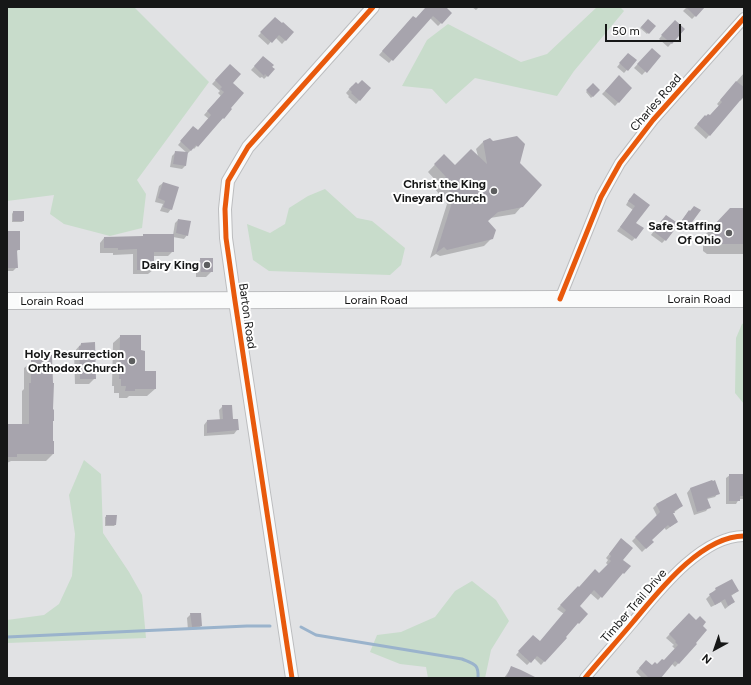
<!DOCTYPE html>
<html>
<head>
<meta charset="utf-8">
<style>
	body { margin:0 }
	#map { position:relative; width:751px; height:685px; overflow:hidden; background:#e1e2e4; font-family:Figtree,sans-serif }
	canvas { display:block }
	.frame { position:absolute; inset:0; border:8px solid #161717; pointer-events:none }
	.north { position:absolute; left:695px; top:629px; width:40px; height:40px; -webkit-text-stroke:3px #fff; paint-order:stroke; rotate:220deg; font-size:11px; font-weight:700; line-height:16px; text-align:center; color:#161717 }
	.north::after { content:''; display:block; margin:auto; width:14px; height:18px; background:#161717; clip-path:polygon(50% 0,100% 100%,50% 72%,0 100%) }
	.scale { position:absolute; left:605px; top:24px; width:76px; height:18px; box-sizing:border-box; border:2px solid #161717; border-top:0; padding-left:5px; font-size:12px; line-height:14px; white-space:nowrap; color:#161717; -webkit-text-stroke:3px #fff; paint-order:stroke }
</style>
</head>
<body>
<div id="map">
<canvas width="751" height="685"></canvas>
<div class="frame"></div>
<div class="north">N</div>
<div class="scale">50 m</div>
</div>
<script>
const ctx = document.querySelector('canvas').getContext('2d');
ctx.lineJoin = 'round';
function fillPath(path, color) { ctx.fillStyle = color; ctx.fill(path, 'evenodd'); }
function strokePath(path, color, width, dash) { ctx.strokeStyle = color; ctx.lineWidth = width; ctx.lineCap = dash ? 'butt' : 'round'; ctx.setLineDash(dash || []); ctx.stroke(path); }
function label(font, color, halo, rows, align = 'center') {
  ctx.font = font + ' Figtree,sans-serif'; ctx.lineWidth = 4; ctx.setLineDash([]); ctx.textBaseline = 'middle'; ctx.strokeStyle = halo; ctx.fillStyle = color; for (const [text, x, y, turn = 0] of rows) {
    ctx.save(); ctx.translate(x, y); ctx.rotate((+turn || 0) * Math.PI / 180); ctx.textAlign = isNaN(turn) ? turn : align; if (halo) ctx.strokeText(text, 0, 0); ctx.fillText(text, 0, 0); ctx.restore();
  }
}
const green = new Path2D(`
	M7 7H134L209 82 137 180 146 194 142 228 110 236 64 224 50 214 54 195 7 201Z
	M597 7H620L624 11 574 71 557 96 475 78 446 104 432 89 402 86 427 40 448 24 521 62 547 54Z
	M325 189 357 218 372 221 405 248 401 265 390 275 269 271 253 260 247 224 270 233 285 224 289 208 308 196Z
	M744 323V404L735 393 736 338 742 324Z
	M84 460 101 474 103 533 129 572 142 595 146 638 7 643V620L44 615 59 604 72 576 75 534 69 495Z
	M472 581 496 600 509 621 491 650 485 678H428L426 667 400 664 370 652 377 635 401 632 435 617 455 591Z`);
const shadow = new Path2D(`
	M428 7H444L451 13 438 26 430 18 389 63 379 55 410 20 416 19Z
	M472 7H479L476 10Z
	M687 7H704L692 19 683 11Z
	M275 18 293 32 282 44 275 37 268 45 258 36Z
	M648 20 654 26 647 34 640 28Z
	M671 25 684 29 668 47 659 39Z
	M648 53 660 56 642 75 634 68Z
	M628 54 635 61 624 73 617 67Z
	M263 57 274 69 264 79 262 77 260 78 251 70Z
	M230 65 232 83 229 108 223 118 194 149 193 148 187 154 185 166 182 169 170 167 172 156 176 152 187 153 178 145 190 131H198L209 119 204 115 221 96 218 93 220 91 212 84Z
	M744 73V97L740 101 739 100 706 139 694 128 705 116H710L719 106 717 104Z
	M619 77 631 88 615 106 602 94Z
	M593 84 599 90 591 98 586 92Z
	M358 85 370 88 356 104 348 97 349 96 346 93 352 86Z
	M484 141 518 164 522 206 515 214 490 218 487 221 492 238 484 246 440 256 436 254 430 258 447 204 435 189 439 184 428 172 444 155 455 166 478 156 476 149Z
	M163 183 171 209 168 213 160 211 163 204 155 202 159 186Z
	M630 198 648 205 635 223V238L632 241 617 231 633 210 626 205Z
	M744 209V254H707L703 251V237L719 221Z
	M699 210 686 228 679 224 689 211Z
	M13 212 23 221 22 222H12V214Z
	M663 219 665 240 662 243 651 235Z
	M178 220 187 235 184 239 173 237V251L168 256H153V270L148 274H133V254L113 255V253H100V243L104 238 142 237 144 235H173L175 223Z
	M8 232 19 249 16 252 17 267 13 271H7Z
	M201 259 212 271 206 277H196V265Z
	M121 336 140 351 144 372 155 389 147 396H129L127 398H119V393H114V386H112L113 343Z
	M81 344 95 378 89 384H75L74 352Z
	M39 356 52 422 53 454 46 461H11L7 463V425H22V391L24 389V368Z
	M223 406 237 430 234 434 204 436V425L207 421H220L219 410Z
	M730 475 744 481V499H739L736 504H726V478Z
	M711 481 718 493 715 497 707 499 709 507 706 511 694 515 687 493 690 489Z
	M676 495 682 506 672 514 677 522 666 530 664 527 651 540 652 542 642 552 632 541 657 516 653 508 656 505Z
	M107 516 115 525 114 526H105V517Z
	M618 543 622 560 629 566 598 600 590 593 578 606 564 637 565 638 541 665 534 658 527 665 516 655 533 636 540 642 564 614 557 609 578 587 579 588 599 575 608 565 606 563 608 560 606 558Z
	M716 589 738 591 731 596 734 602 730 605 725 609 721 602 711 607 706 599Z
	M191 614 201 626 198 629 188 630 187 618Z
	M689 614 694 643 696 644 675 667 672 664 659 678H642L636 672 642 665H657L664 661 675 649 672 646 674 645 666 638Z
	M512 667 533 678H504Z`);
const stream = new Path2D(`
	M301 627 316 635 462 659C474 664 479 664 478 678
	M7 637 247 626H270`);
const building = new Path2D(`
	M425 7H446L452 13 442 24 433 16 393 61 382 51 413 16 416 18 425 8Z
	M686 7H705L696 17Z
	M275 17 282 23 283 22 294 32 286 41 279 35 272 43 260 32Z
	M648 19 656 26 649 34 641 27Z
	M675 20 685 29 672 44 661 35Z
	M652 48 661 56 647 73 637 64Z
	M628 53 637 60 628 71 619 63Z
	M263 56 274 65 272 67 275 69 268 77 265 74 264 76 254 66Z
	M230 64 241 74 233 83 244 93 231 108 232 109 224 119 223 118 198 147 196 145 191 151 180 141 193 126 198 130 211 115 207 111 224 92 220 89 222 87 215 80Z
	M619 75 632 88 619 103 605 91Z
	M362 80 371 88 360 101 351 93 352 92 349 89 356 82 358 84Z
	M736 81 744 87V96L710 136 697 124 705 115 706 116 708 114 710 115 722 102 720 100Z
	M593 83 600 90 593 97 586 90Z
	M517 136 525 144 520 163 542 185 523 207 498 212 488 221 496 230 493 239 447 250 444 247 436 253 454 196 441 181 446 177 434 164 444 154 455 165 471 149 487 164 483 141 490 138 493 141Z
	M175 151 188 152 186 166 173 164Z
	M163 182 179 187 172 210 163 207 165 201 158 198Z
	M634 193 650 205 636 223 644 228 636 239 620 227 635 206 628 201Z
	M694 206 701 210 690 225 682 220 689 210 690 211Z
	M730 208H744V244H718L714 240 713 226Z
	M13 211H24V221H13Z
	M666 215 679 224 666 241 653 231Z
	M178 219 191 221 188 236 176 233Z
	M7 231H20V250H17L18 268H8Z
	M143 234H174V252H154V270H137V249L118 250V248H104V237L143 236Z
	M200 258H213V272H201Z
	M120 335H141V350L145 351V371H156V389H135V391H125L126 386H121V379H119Z
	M95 342 96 379H80L79 346H81V343Z
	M39 355H52L53 383H54L53 409 54 410V421H53V441H54V454H17V457H7V424H29V383H31V360H39Z
	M222 405H232L233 419H238L239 430 207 433V420L223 419Z
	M729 474H744V496H740V501H729Z
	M712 480 713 481 715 480 720 494 707 498 711 508 697 512 690 488Z
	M676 493 683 506 674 511 675 513H673L678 522 670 527 668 525 652 540 654 542 646 549 635 537 660 512 656 504Z
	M106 515H117L116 525H106Z
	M621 538 633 548 623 560 631 566 624 574 623 573 602 598 594 590 580 606 588 614 579 624 578 623 566 637 567 638 545 662 537 656 531 663 518 651 533 635 540 641 566 610 560 605 578 586 579 587 595 569 599 573 611 561 609 559 611 556 609 554Z
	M732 579 739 591 731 595 735 602 728 606 725 599 715 605 709 594 716 590 715 588Z
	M190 613H201L202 626 192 627Z
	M689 613 696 620 700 616 706 622 703 626 707 630 696 643 697 644 679 664 675 661 661 678H649L639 668 646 660 652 665 655 662 657 664 662 659 664 660 678 645 675 642 676 641 669 634Z
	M511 666 521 670 537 678H506Z`);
const minor = new Path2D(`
	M560 299 601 197 620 163 653 120 744 18
	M585 678C601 659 617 641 633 622 658 592 701 536 744 536`);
const tertiary = new Path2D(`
	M292 678 235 301 226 238 225 209 228 181 248 147 373 7`);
const primary = new Path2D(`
	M7 301 560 299H744`);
const cycleway = new Path2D(`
	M560 299 601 197 620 163 653 120 744 18
	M292 678 235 301 226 238 225 209 228 181 248 147 373 7
	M585 678C601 659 617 641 633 622 658 592 701 536 744 536`);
const markers = [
	[494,191,4,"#5d5e5f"],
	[729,233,4,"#5d5e5f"],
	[207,265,4,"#5d5e5f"],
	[132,361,4,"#5d5e5f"]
];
const streetNames = [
	["Charles Road",656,103,-49],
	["Lorain Road",699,299],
	["Lorain Road",376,300],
	["Lorain Road",52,301],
	["Barton Road",247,316,82],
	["Timber Trail Drive",634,606,-49]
];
const poiNames = [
	["Christ the King",486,184],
	["Vineyard Church",486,198],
	["Safe Staffing",721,226],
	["Of Ohio",721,240],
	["Dairy King",199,265],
	["Holy Resurrection",124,354],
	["Orthodox Church",124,368]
];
fillPath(green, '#c8dccb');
fillPath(shadow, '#0003');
strokePath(stream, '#9ab3cc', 3);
fillPath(building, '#a7a4ad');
strokePath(minor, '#bcbdbf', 12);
strokePath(tertiary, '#bcbdbf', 14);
strokePath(primary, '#bcbdbf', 18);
strokePath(minor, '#fafbfb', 10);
strokePath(tertiary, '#fafbfb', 12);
strokePath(primary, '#fafbfb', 16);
strokePath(cycleway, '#e8590c', 5);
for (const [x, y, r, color] of markers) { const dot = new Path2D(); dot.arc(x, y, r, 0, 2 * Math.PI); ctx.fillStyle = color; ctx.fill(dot); strokePath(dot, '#fff', 1.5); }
label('12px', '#161717', '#fff', streetNames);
label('bold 12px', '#161717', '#fff', poiNames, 'right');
</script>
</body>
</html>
